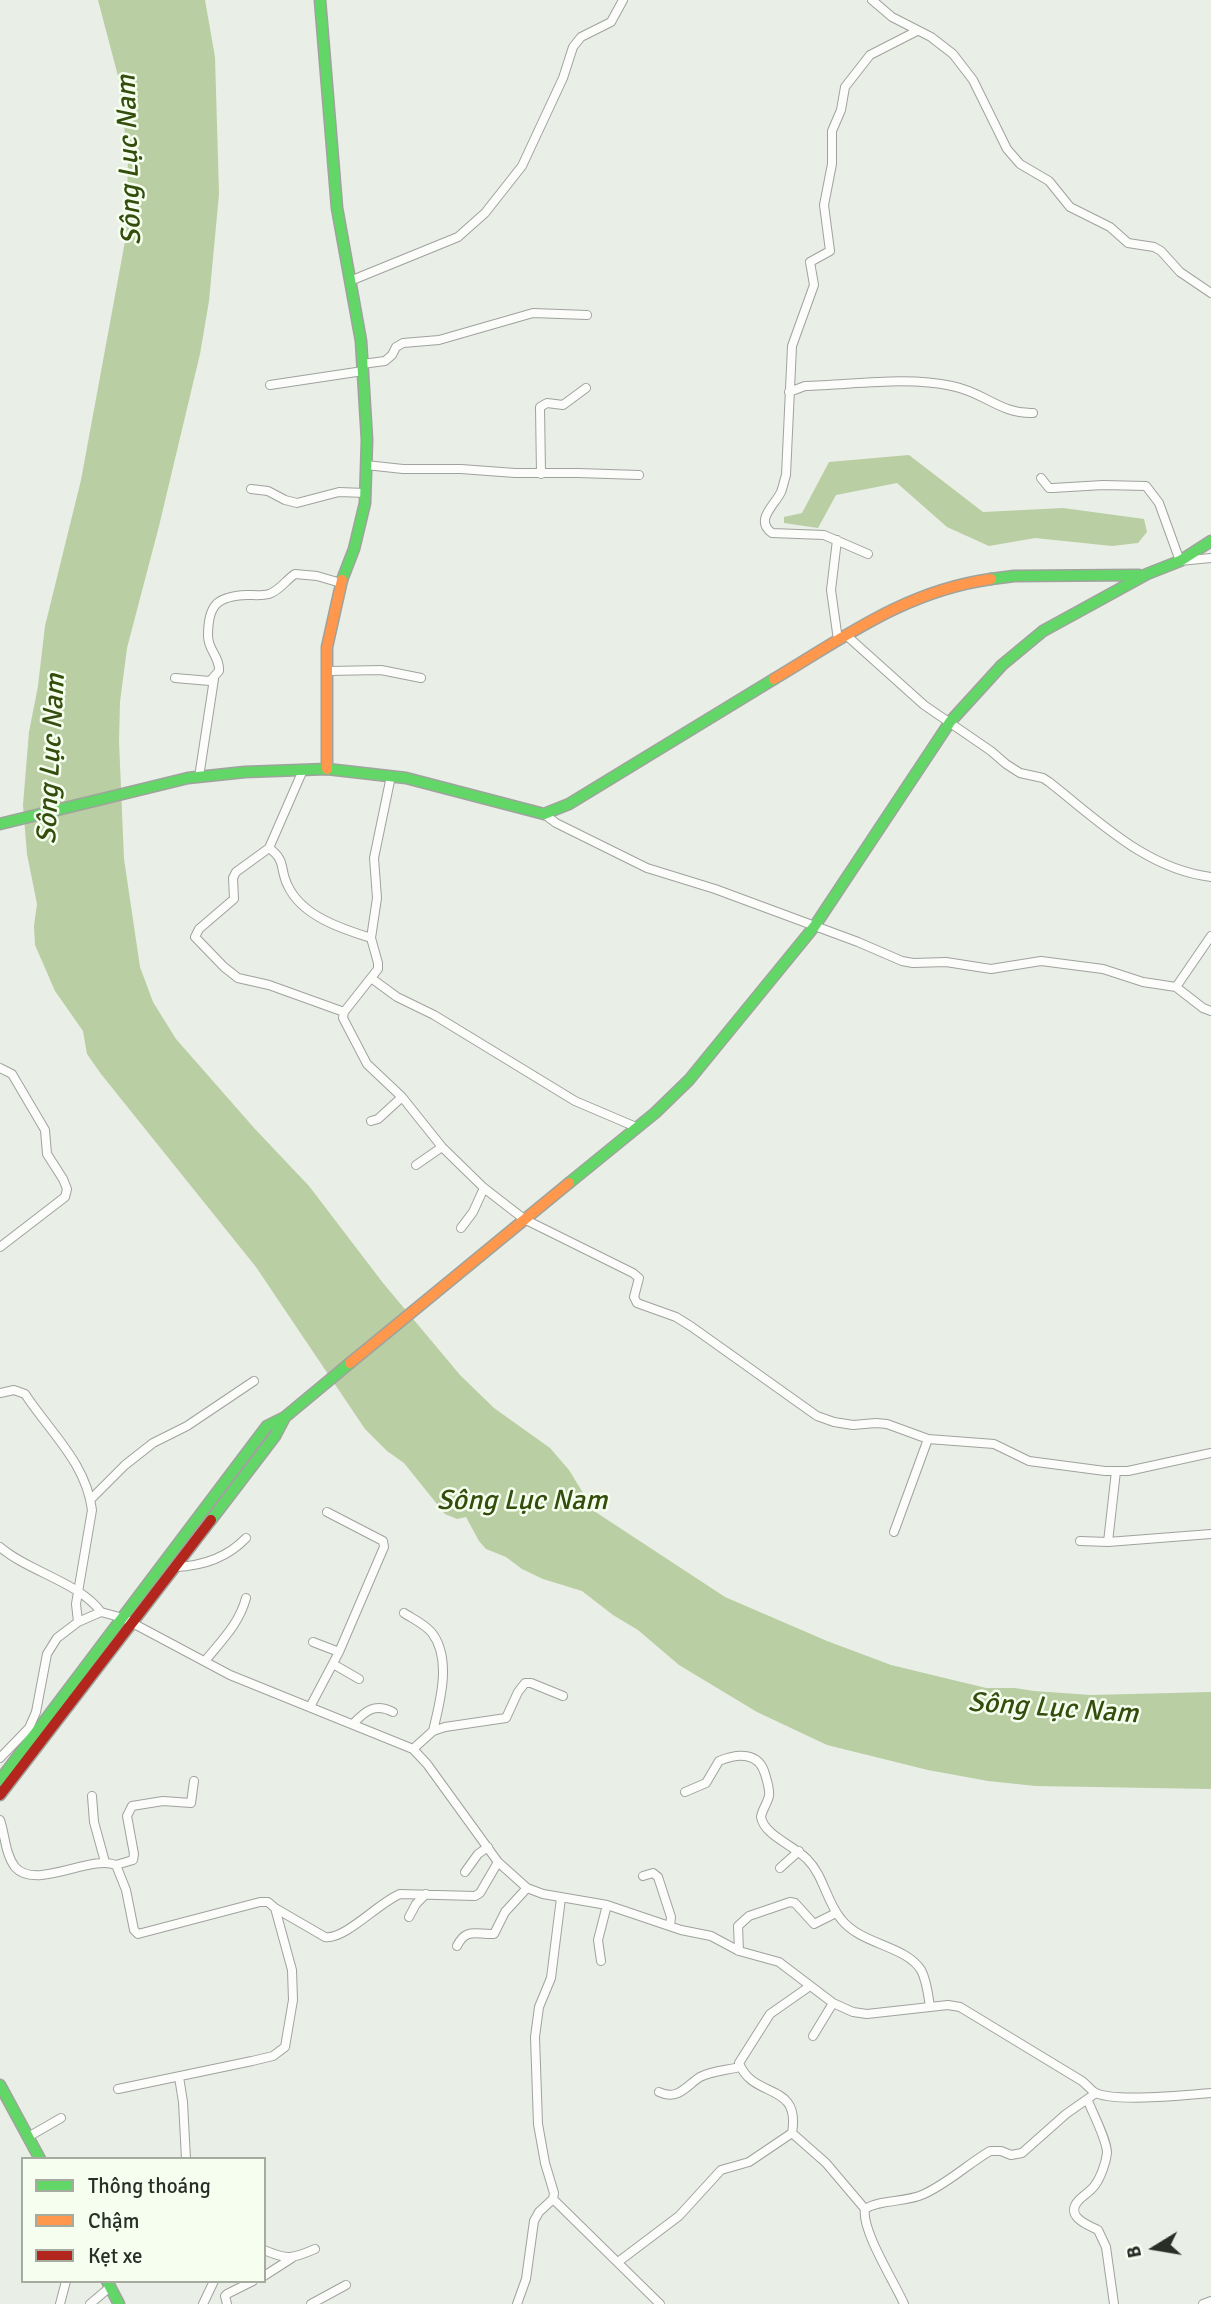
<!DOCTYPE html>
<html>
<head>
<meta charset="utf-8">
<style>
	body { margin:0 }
	#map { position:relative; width:1211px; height:2304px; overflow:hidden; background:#e9eee6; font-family:Signika,sans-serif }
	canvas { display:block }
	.legend { position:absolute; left:21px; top:2157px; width:245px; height:126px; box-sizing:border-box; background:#f6ffef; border:2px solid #a5ab9f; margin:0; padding:9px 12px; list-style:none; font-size:21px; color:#2b2e28 }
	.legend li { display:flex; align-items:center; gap:14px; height:35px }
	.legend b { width:35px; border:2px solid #a5ab9f }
	.north { position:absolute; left:1120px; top:2213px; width:70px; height:70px; -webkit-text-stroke:5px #f6ffef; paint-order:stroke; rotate:259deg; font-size:19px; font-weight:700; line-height:28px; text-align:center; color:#2b2e28 }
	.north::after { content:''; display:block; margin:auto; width:24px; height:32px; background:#2b2e28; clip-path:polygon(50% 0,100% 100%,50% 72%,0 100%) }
</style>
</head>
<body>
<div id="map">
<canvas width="1211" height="2304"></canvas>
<ul class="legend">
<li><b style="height:9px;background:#63d668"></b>Thông thoáng</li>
<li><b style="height:9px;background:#ff974d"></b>Chậm</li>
<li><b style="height:9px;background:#b3261e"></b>Kẹt xe</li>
</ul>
<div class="north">B</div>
</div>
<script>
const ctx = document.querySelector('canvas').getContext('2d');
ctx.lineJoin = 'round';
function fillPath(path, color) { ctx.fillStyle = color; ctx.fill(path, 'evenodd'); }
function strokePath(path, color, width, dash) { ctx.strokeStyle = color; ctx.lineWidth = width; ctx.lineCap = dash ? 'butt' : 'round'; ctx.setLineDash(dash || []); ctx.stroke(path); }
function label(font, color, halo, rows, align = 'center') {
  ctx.font = font + ' Signika,sans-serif'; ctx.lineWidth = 5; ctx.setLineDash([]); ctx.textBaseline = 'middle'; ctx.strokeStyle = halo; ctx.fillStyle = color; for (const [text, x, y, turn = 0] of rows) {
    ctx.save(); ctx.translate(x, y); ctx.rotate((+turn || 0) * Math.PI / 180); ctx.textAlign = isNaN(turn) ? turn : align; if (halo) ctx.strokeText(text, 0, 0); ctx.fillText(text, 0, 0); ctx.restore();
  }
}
const water = new Path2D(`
	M98 0H205L215 57 219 194 209 301 200 354 159 526 127 648 120 702 119 741 124 859 140 967 153 1002 176 1039 255 1129 309 1186 383 1283 460 1375 494 1408 550 1448 569 1470 594 1511 725 1597 827 1641 891 1665 986 1688H1015L1034 1691 1091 1695 1211 1692V1789L1036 1786 988 1781 928 1770 827 1745 757 1712 679 1665 638 1630 613 1615 582 1591 543 1579 522 1569 506 1557 486 1549 479 1541 466 1517 457 1519 445 1514 404 1463 387 1451 365 1429 256 1267 101 1074 87 1054 83 1031 55 991 35 945 34 926 37 904 27 854 23 805 29 732 38 686 45 626 81 480 126 236 128 160 118 76Z
	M909 455 983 512 1063 508 1144 519 1147 532 1138 543 1112 546 1035 538 989 546 947 527 897 483 836 495 818 528 784 523V517L802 513 829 462Z`);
const street = new Path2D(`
	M872 0 892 17 931 37 953 54 973 80 1007 149 1020 164 1049 181 1070 207 1110 227 1128 243 1154 247 1161 251 1180 272 1211 293
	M350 281 458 237 485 213 522 166 563 78 573 47 581 37 611 22 623 0
	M362 364 385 361 392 355 396 347 403 343 439 340 533 313 587 315
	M270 385 363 371
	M789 392 805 386C852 385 906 376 952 386 984 392 1000 414 1033 413
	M366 465 403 469H461L515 473H578L639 475
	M541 474 540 407 547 403 563 405 586 388
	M1041 478 1049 488H1053L1103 485 1146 486 1159 503 1180 561 1211 558
	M251 489 268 491 285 500 297 503 339 492 365 493
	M837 540 831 590 838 640
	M868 554 824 535 772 533C754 520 775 505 781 492 783 487 784 481 786 475L792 346 814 285 810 262 830 251 824 205 832 164V131L841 110 845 87 870 55 917 31
	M846 635 924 705 991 751 1006 764 1020 773 1043 778 1049 782C1099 821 1146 869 1211 877
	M328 671 381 670 421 678
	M175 678 210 681 219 671C220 657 208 650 208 636 208 606 216 596 247 595 254 595 262 596 269 594 279 591 286 580 295 574L317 576 341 583
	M303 770 269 848 236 872 233 878 234 899 199 929 195 937 224 967 238 978 269 985 344 1012
	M391 776 374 858 377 898 371 938 378 963V969L344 1012 343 1018 367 1064 402 1097 442 1147 484 1188 524 1219 633 1273 639 1278 634 1297 637 1303 676 1317 692 1327 817 1416 834 1422 853 1425 876 1423 887 1424 928 1439 994 1444 1029 1461 1105 1471H1128L1211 1453
	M199 777 214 679
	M544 814 556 823 647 868 715 889 858 942 902 961 913 963 946 962 991 969 1041 961 1103 969 1143 982 1176 987 1203 1008 1211 1011
	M269 848C287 861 279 869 288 886 302 916 342 929 371 938
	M371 978 397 997 434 1015 575 1101 636 1127
	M1176 987 1211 936
	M0 1068 12 1074 45 1130 47 1154 63 1179 67 1189 65 1197 0 1247
	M371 1121 378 1119 402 1097
	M416 1165 442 1147
	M461 1228 473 1212 484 1188
	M0 1393 14 1390 25 1394C50 1432 86 1463 92 1510L76 1604 78 1622
	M91 1499 125 1465 153 1443 187 1426 254 1381
	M894 1532 928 1439
	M1080 1541 1108 1542 1211 1534
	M1108 1542 1116 1471
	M0 1547C29 1572 79 1582 101 1612
	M175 1567C202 1566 227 1558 246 1538
	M404 1613C413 1619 425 1624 432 1633 452 1659 440 1702 433 1731
	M313 1642 339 1652
	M205 1661C222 1640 239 1624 246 1598
	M333 1664 359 1679
	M310 1707 339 1652 384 1547 383 1541 327 1512
	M353 1724C366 1710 375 1703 393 1712
	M413 1749 433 1731 445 1727 506 1718 518 1692 525 1683H531L563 1696
	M0 1758 29 1728 36 1712 47 1654 57 1638 78 1622 101 1612 123 1618 230 1675 413 1749 427 1764 498 1862 527 1888 543 1894 607 1905 681 1930 711 1936 739 1951 779 1962 833 2003 853 2012 867 2014 948 2005 960 2007 1082 2081C1086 2084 1090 2089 1094 2092 1112 2103 1188 2095 1211 2093
	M685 1792 706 1783 719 1761C738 1753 759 1752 765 1774 767 1781 770 1789 769 1796 767 1804 762 1810 761 1817 764 1835 793 1845 807 1859 824 1876 826 1901 841 1919 861 1945 905 1945 921 1970 927 1981 928 1994 930 2007
	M92 1796 94 1822 105 1862
	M0 1820C5 1834 5 1854 15 1867 36 1891 91 1854 116 1865L126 1890 134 1930 138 1934 260 1902H268L275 1908 292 1970 293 2000 285 2047 273 2056 252 2061 118 2089
	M116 1865 133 1860 134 1854 127 1816 132 1806 163 1801 191 1803 194 1781
	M780 1868 799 1851
	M465 1872 478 1854 488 1847
	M643 1876 653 1873 658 1877 671 1917 670 1926
	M275 1908 325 1937C345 1940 378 1903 400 1894L475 1896 480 1893 498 1862
	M409 1917 416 1904 426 1894
	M457 1946C466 1927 477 1935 494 1934L505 1912 527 1888
	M739 1951 738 1926 749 1916 790 1902 795 1903 814 1924 836 1913
	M601 1961 598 1940 607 1905
	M810 1986 770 2014 739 2063C753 2100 801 2081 792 2133L826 2163 865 2209
	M813 2036 833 2003
	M179 2077 183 2102 186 2159
	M659 2092C678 2101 686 2086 700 2077 711 2071 728 2070 740 2067
	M1088 2101C1093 2114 1107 2140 1107 2153 1106 2162 1101 2177 1095 2185 1091 2191 1084 2195 1079 2200 1064 2216 1087 2225 1098 2230L1106 2247 1114 2304
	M28 2137 61 2118
	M553 2199 660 2304
	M264 2250C287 2260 292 2259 315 2249
	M618 2262 679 2216 721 2170 749 2162 792 2133
	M264 2276 292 2258
	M60 2304 66 2281
	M90 2304 110 2287
	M203 2304 214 2281
	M227 2304 225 2296 227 2294 253 2281
	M311 2304 346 2285
	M517 2304 526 2279 534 2221 539 2212 553 2199 554 2193 545 2163 538 2124 535 2037 539 2007 551 1978 561 1898
	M904 2304C895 2283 861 2230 865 2209 880 2199 905 2203 924 2194 948 2183 968 2164 990 2151H1001L1011 2155 1022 2153 1066 2114 1096 2093
	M1203 2304 1211 2301`);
const fast = new Path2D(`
	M320 0 337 208 361 341 367 440 365 503 354 549 342 580
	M991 579 1014 576 1139 575
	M0 824 188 778 245 772 327 769 406 778 544 814 569 804 774 679
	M569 1183 655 1113 689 1080 814 927 950 722 1002 665 1043 631 1147 574 1180 561 1211 541
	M211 1520 275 1436 285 1417
	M0 1780 267 1426 285 1417 350 1363
	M0 2085 40 2159
	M107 2281 119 2304`);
const slow = new Path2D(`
	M774 679C846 636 906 591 991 579
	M327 769V647L342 580
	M350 1363 569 1183`);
const jam = new Path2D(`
	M0 1795 211 1520`);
const waterNames = [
	["Sông Lục Nam",130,160,-92],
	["Sông Lục Nam",52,759,-87],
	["Sông Lục Nam",522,1502],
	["Sông Lục Nam",1053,1709,4]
];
fillPath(water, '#b9cea2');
strokePath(street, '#9fa39d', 10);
strokePath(fast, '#9fa39d', 13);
strokePath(slow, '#9fa39d', 13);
strokePath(jam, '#9fa39d', 13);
strokePath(street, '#fcfcfb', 8);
strokePath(fast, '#63d668', 10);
strokePath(slow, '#ff974d', 10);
strokePath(jam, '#b3261e', 10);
label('italic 28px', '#334d0c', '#f6ffef', waterNames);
</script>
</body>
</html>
